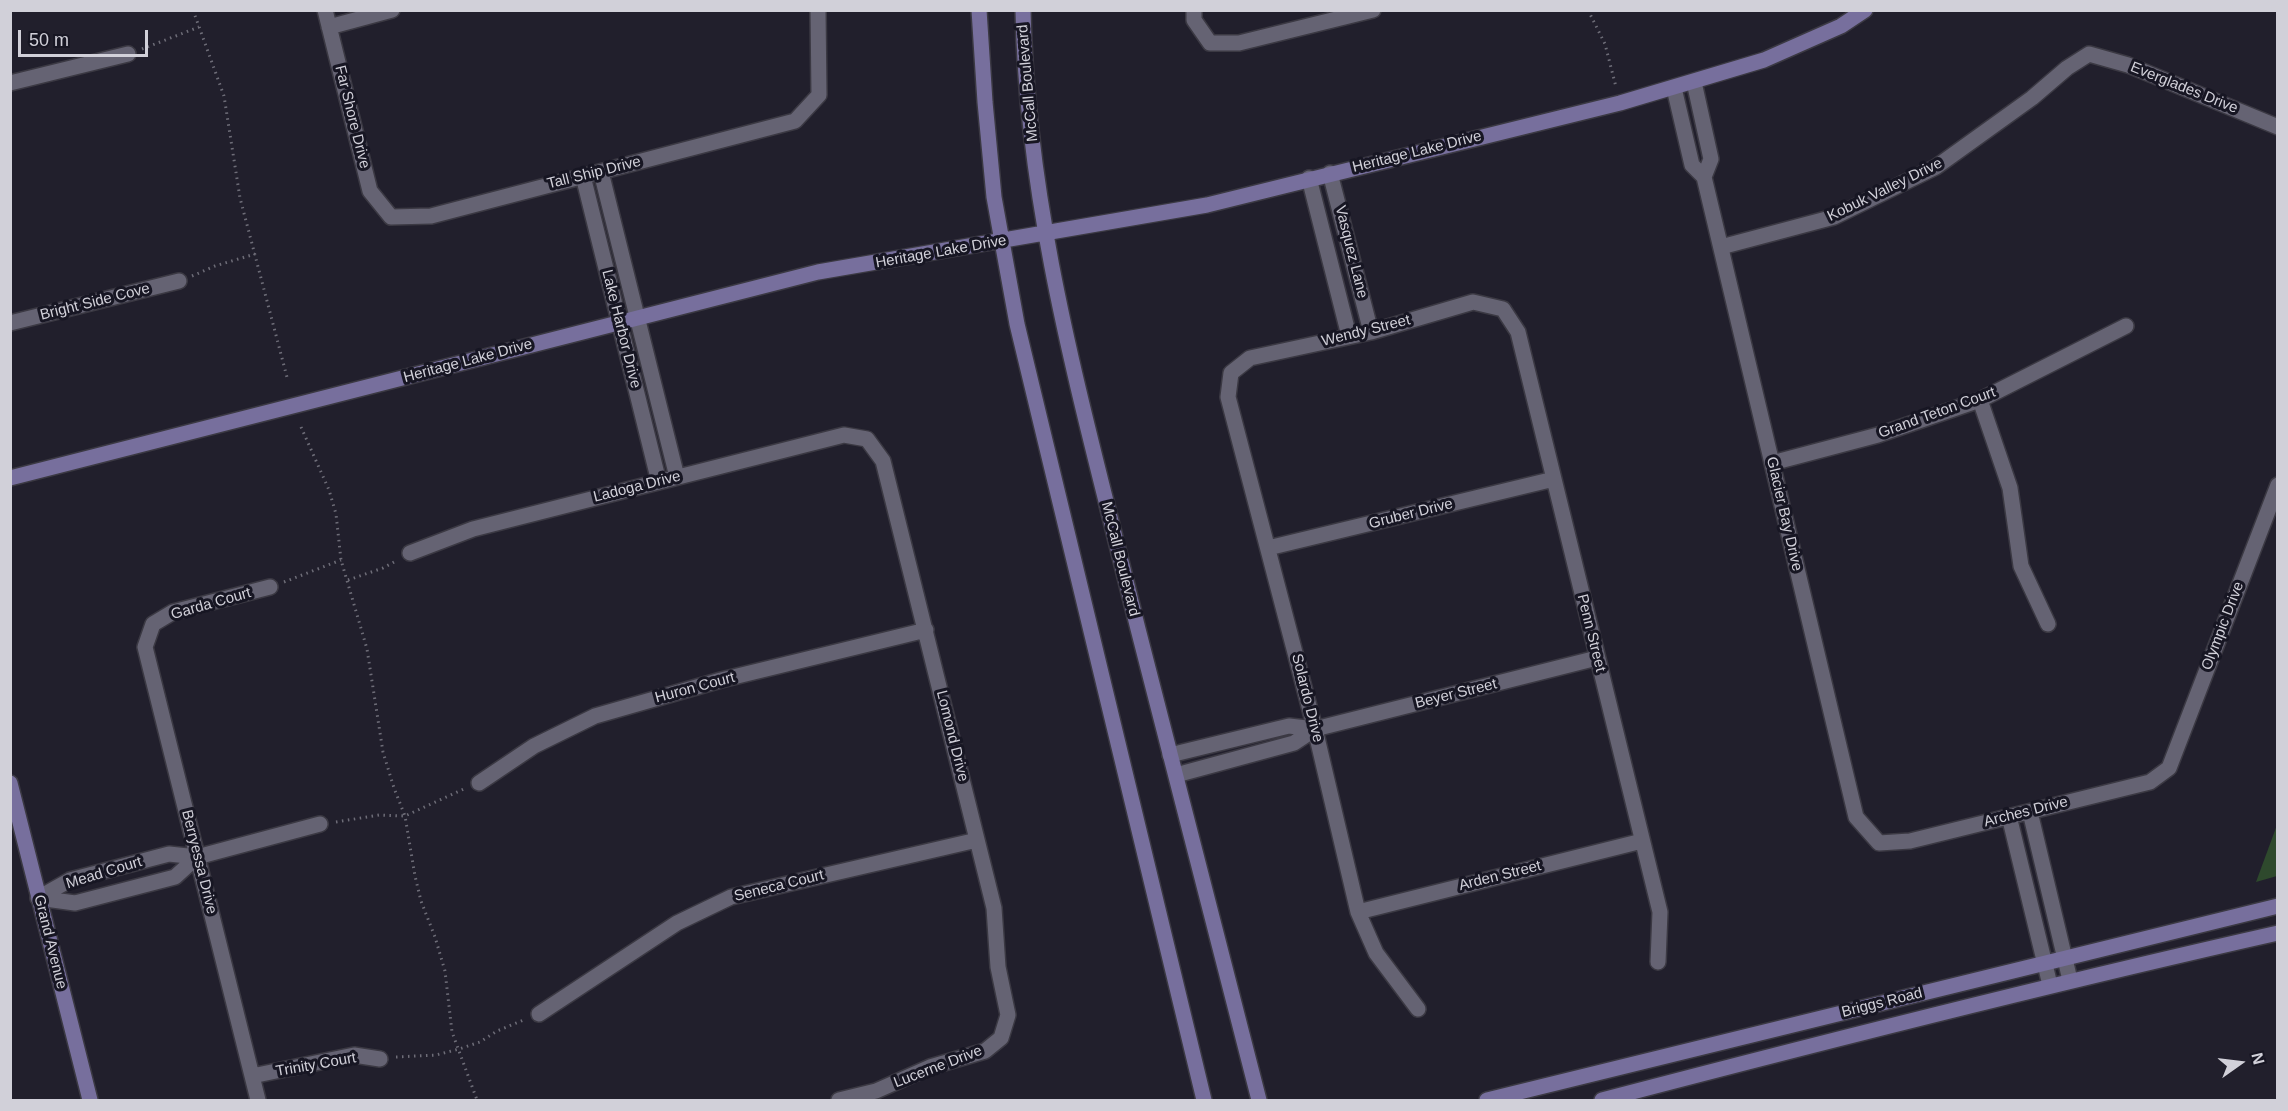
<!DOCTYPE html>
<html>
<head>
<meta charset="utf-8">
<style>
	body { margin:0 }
	#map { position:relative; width:2288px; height:1111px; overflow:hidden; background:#211f2c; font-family:Arial,sans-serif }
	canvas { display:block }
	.frame { position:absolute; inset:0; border:12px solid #d1d0d9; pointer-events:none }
	.north { position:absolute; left:2210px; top:1033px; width:60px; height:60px; -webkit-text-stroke:4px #171623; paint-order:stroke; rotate:76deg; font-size:16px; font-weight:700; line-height:24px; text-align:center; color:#d1d0d9 }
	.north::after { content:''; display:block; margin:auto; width:21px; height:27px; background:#d1d0d9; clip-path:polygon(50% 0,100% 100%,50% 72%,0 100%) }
	.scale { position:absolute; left:18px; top:30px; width:130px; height:27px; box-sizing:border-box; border:3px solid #d1d0d9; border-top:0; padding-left:8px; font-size:18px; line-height:21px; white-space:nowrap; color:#d1d0d9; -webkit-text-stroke:4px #171623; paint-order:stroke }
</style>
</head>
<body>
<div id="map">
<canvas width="2288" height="1111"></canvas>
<div class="frame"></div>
<div class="north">N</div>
<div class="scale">50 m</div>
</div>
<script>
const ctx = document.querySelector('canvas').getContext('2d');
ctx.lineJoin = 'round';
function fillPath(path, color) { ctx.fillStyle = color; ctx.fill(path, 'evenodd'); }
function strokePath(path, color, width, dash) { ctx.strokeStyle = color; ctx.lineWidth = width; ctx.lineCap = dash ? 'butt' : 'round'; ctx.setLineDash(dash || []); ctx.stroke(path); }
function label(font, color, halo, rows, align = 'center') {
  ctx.font = font + ' Arial,sans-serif'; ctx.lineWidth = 6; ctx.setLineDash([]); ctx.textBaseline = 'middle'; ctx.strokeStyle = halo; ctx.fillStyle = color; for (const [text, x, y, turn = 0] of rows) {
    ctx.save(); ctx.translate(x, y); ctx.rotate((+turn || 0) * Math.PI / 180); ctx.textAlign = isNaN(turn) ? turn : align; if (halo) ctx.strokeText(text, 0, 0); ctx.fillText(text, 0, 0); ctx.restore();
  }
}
const green = new Path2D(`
	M2277 825V876L2256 882Z`);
const path = new Path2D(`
	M193 10 224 96 240 198 288 381
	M1588 10 1605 44 1616 87
	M142 49 199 27
	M192 276 215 266 255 254
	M301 427 329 490 336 514 341 560 367 649 383 752 394 788 405 816 415 876 421 901 435 937 445 971 452 1032 477 1100
	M348 580 383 568 396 561
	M284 582 341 560
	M336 822 379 815 405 816 466 788
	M396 1057 436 1055 459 1049 480 1042 497 1031 526 1019`);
const street = new Path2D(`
	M325 10 370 191 391 217 431 216 795 121 819 95 818 10
	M1194 10V20L1210 43H1239L1373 10
	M329 27 392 10
	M1694 82 1711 159 1704 177
	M10 83 128 54
	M1674 88 1692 165 1704 177 1856 817 1879 843 1910 841 2150 782 2169 768 2278 485
	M601 172 677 477
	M1330 173 1371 332
	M583 176 659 482
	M1309 178 1349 336
	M1721 247 1834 217 1936 167 2032 98 2067 68 2089 54 2128 65 2278 127
	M10 323 179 281
	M1980 400 2010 488 2021 566 2048 624
	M1772 463 1878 435 1980 400 2126 326
	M1268 548 1554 479
	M410 553 473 529 844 435 867 439 883 461 994 908 998 967 1008 1015 1001 1038 985 1051 930 1067 876 1091 839 1100
	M1170 755 1289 726 1315 729
	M1176 775 1294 743 1315 729 1597 658
	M479 783 534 746 595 716 721 680 926 630
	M2030 812 2070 980
	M2009 816 2050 985
	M38 898 70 880 169 854 197 857 320 824
	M38 898 75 903 175 877 197 857
	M1358 912 1642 841
	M1418 1009 1376 953 1358 912 1315 729 1228 397 1231 373 1250 358 1371 332 1473 302 1503 309 1518 332 1660 912 1658 962
	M539 1014 677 923 731 897 977 840
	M252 1076 354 1055 380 1059
	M258 1100 145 647 153 624 173 612 270 587`);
const secondary = new Path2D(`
	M979 10 985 102 994 197 1017 324 1204 1100
	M1023 10C1026 188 1070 358 1113 529 1160 720 1212 910 1259 1100
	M10 478 818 272 1207 205 1620 103 1764 60 1841 26 1865 10
	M10 783 90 1100
	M1487 1100 2278 906
	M1602 1100C1827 1041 2051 984 2278 933`);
const streetNames = [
	["McCall Boulevard",1028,83,-95],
	["Everglades Drive",2184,88,22],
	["Far Shore Drive",352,117,76],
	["Heritage Lake Drive",1417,152,-14],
	["Tall Ship Drive",594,173,-14],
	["Kobuk Valley Drive",1885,190,-26],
	["Heritage Lake Drive",941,252,-10],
	["Vasquez Lane",1351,252,76],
	["Bright Side Cove",95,302,-14],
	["Lake Harbor Drive",621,329,76],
	["Wendy Street",1366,331,-14],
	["Heritage Lake Drive",468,361,-15],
	["Grand Teton Court",1937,413,-20],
	["Ladoga Drive",637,487,-14],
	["Gruber Drive",1411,514,-14],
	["Glacier Bay Drive",1784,514,77],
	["McCall Boulevard",1120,559,76],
	["Garda Court",211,604,-16],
	["Olympic Drive",2223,626,-69],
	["Penn Street",1591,633,76],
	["Huron Court",695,688,-15],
	["Beyer Street",1456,694,-14],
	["Solardo Drive",1307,698,76],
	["Lomond Drive",952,736,76],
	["Arches Drive",2026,812,-14],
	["Berryessa Drive",199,862,76],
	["Mead Court",104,873,-17],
	["Arden Street",1500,876,-14],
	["Seneca Court",779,886,-14],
	["Grand Avenue",50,942,76],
	["Briggs Road",1882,1003,-14],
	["Trinity Court",316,1065,-10],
	["Lucerne Drive",938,1067,-21]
];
fillPath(green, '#2e492d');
strokePath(street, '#3b3943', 18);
strokePath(secondary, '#3b3943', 18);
strokePath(path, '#6e6d78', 3, [1.5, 4.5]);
strokePath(street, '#656373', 15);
strokePath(secondary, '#776f9d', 15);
label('15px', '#d1d0d9', '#171623', streetNames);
</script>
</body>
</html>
